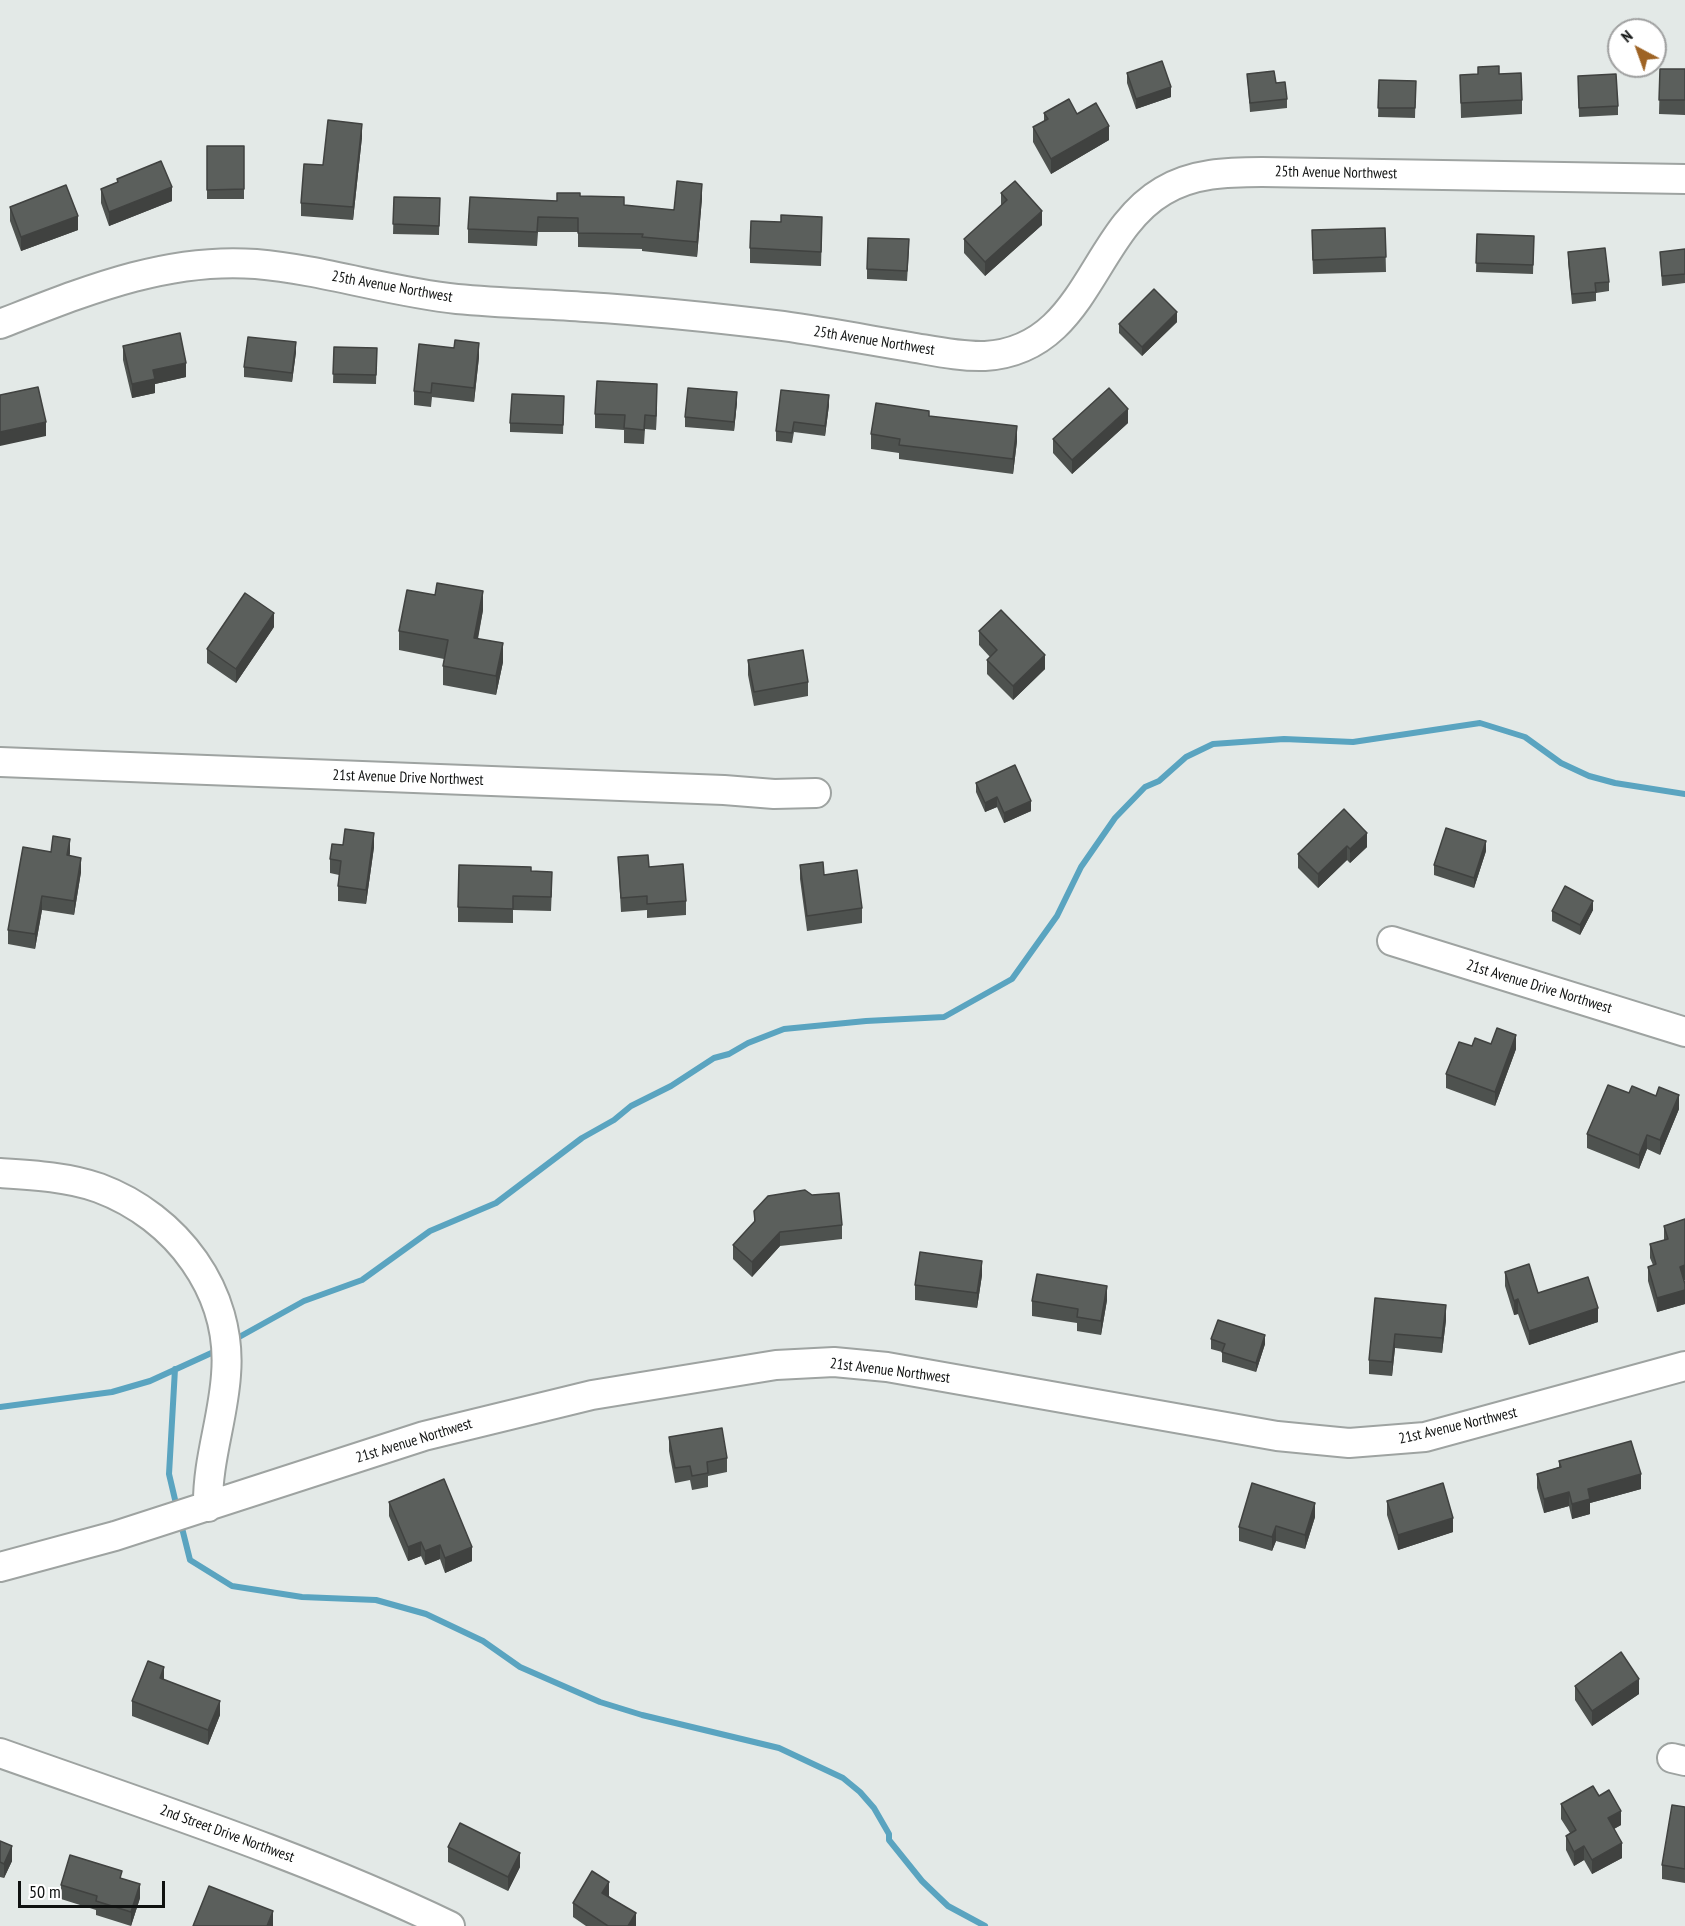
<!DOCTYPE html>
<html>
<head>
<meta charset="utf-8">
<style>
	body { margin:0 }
	#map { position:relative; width:1685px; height:1926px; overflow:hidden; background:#e3e9e7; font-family:"PT Sans Narrow",sans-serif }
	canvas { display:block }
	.north { position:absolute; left:1607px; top:18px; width:60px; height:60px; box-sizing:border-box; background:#fff; border:2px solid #9fa0a0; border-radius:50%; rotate:319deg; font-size:16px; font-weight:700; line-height:24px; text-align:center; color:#101211 }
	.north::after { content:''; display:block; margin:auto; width:21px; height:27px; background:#9e6324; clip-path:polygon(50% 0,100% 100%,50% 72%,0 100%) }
	.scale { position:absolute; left:18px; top:1881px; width:147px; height:27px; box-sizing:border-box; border:3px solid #101211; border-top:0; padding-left:8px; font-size:18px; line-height:21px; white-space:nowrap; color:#101211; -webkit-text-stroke:4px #fff; paint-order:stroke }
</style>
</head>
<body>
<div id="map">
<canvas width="1685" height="1926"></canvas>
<div class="north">N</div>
<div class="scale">50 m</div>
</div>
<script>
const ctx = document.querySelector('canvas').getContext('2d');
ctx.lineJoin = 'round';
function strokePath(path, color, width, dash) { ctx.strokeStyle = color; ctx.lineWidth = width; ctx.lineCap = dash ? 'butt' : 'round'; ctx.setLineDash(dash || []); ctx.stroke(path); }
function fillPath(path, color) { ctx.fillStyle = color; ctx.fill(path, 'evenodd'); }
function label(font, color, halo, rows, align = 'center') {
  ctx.font = font + ' "PT Sans Narrow",sans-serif'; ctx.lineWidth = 6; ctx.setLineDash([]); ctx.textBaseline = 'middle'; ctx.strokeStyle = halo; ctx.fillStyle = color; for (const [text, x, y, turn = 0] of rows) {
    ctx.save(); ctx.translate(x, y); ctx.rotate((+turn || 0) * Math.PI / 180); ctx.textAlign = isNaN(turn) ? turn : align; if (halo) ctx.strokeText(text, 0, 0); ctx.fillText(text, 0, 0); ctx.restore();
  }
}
const stream = new Path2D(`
	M232 1341 304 1301 362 1280 430 1231 496 1203 582 1138 614 1120 631 1106 671 1086 714 1058 729 1054 748 1043 784 1029 866 1021 944 1017 1012 979 1057 916 1081 867 1115 818 1145 787 1159 781 1186 757 1213 744 1284 739 1353 742 1480 723 1525 737 1561 763 1589 776 1615 783 1685 794
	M175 1369 169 1474 177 1508
	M0 1407 112 1392 150 1381 218 1350
	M181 1524 190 1560 232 1586 302 1597 376 1600 426 1614 483 1641 520 1667 600 1702 642 1715 779 1748 843 1778 860 1792 874 1808 889 1834V1840L922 1881 948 1906 985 1926`);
const minor = new Path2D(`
	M0 324C83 292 165 257 256 264 324 270 390 292 457 299 500 303 543 304 586 307 652 311 717 318 783 326 826 332 868 340 910 347 934 351 961 357 985 356 1087 350 1091 233 1163 191 1193 173 1227 172 1262 172L1685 179
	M0 762 724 790 774 794 816 793
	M1392 941 1685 1032
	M0 1173C32 1175 69 1177 99 1188 177 1217 233 1292 226 1375 223 1420 207 1461 208 1507
	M0 1567 115 1536 424 1436 592 1395 776 1365 834 1362 887 1367 1277 1436 1349 1443 1425 1437 1685 1366
	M0 1753C152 1807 304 1856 450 1926
	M1672 1758 1685 1761`);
const wall = new Path2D(`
	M1660 69H1685V115L1659 114Z
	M1127 73 1171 97 1136 109 1127 83Z
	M1247 74 1276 83 1287 99V108L1250 112Z
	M1499 74 1522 100V114L1461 118 1460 75Z
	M1578 76 1618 106V115L1579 117Z
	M1379 80 1416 81 1415 118 1378 117Z
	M1044 113 1077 114 1109 140 1051 174 1033 142V127L1044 121Z
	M362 137 353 220 301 216V203Z
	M207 146H244V199H207Z
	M117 179 172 201 109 226 101 203V189L117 183Z
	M1001 193 1042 225 985 276 964 253V239L1001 206Z
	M580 196 624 205 674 210 702 198 697 257 642 251V249L578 247V232H538L537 246 468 243V229L557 201Z
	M394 197 440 198 439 235 393 234Z
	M10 207 78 230 21 251 10 221Z
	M1385 228 1386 272 1313 274 1312 244Z
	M822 231 821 266 750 263V248Z
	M1477 234 1534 236 1533 274 1476 272Z
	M909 249 907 281 867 279V269Z
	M1685 249V283L1662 286 1660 252Z
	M1568 252 1609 282V291L1596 293V301L1572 304 1568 262Z
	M1177 322 1142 356 1119 333V324Z
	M123 346 186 377 155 384V393L132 398 123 360Z
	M334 347 377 348 376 384 333 383Z
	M296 352 292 382 244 377V367Z
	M479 357 474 402 432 397 431 407 414 405V391Z
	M657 399 656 430 645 429 644 444 624 443V430L595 428V414Z
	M737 402 734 431 685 427V417Z
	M564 405 563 434 510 432V423Z
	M829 405 825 436 794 432 792 443 776 441V431Z
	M929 416 1017 441 1013 474 899 459V453L871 449V434Z
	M1128 423 1072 474 1053 453V439Z
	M483 610 478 639 503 662 496 695 443 685V666L444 659 399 650V631Z
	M274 627 236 683 207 663V649Z
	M979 631 1045 669 1013 700 987 674V660L990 657 979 645Z
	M748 660 808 682V696L754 706 748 675Z
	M976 783 1031 811 1004 823 997 807 985 812 976 792Z
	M1367 833V847L1350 863 1347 860 1318 888 1298 868V854Z
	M343 845 374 847 366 904 338 901V886L339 875 330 873V859Z
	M1486 851 1474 888 1434 875V865Z
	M51 852 70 853 69 856 81 872 74 915 42 910 35 949 8 944V930Z
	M618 857 649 867 686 901V915L647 918V910L621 912Z
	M800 865 862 908V923L807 931 800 879Z
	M531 871 552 887 551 911 513 910V923L458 922V907Z
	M1593 910 1580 935 1552 921V911Z
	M1491 1044 1516 1049 1495 1106 1446 1088V1074L1472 1046Z
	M1629 1093 1679 1109 1660 1155 1647 1149 1639 1169 1587 1148V1134Z
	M754 1211 842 1225V1239L780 1246 752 1277 733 1259V1245L754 1222Z
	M1685 1219V1280H1684L1685 1284V1304L1657 1312 1648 1281V1267L1653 1265 1650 1258V1244L1664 1240V1226Z
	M1505 1272 1538 1293 1598 1322 1529 1345 1518 1314 1514 1315 1505 1286Z
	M982 1275 977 1308 915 1300V1285Z
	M1375 1298 1446 1320 1442 1353 1395 1348 1392 1376 1369 1374V1360Z
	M1107 1300 1101 1335 1077 1331V1323L1032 1316V1301Z
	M1211 1339 1265 1344 1256 1372 1222 1362V1352L1211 1349Z
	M669 1437 727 1458V1472L708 1476V1487L692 1490 690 1480 675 1483 669 1451Z
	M1559 1461 1641 1489 1590 1503V1514L1572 1519 1569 1506 1544 1513 1537 1488V1474L1559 1467Z
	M1387 1501 1453 1532 1398 1550 1387 1515Z
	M389 1502 472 1561 445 1573 440 1559 425 1565 421 1556 408 1561 389 1516Z
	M1315 1517 1305 1549 1276 1541 1272 1551 1239 1541V1527Z
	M1575 1686 1639 1694 1592 1726 1575 1700Z
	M132 1701 220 1715 208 1745 132 1716Z
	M1599 1796 1621 1825 1614 1829 1622 1858 1592 1874 1584 1860 1574 1866 1566 1850V1836L1570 1833 1561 1819V1804Z
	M1685 1807V1883L1662 1879V1865Z
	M0 1841 12 1861 4 1878 0 1877Z
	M448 1847 520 1867 508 1891 448 1862Z
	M122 1878 140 1898 131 1926 96 1915V1910L61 1899V1885Z
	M609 1896 636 1926H586L573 1917V1903Z`);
const shadedWall = new Path2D(`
	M1171 87V97L1136 109V99Z
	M362 124V137L353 220V207Z
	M1109 126V140L1051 174V159Z
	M702 184V198L697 257V242Z
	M172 187V201L109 226V212Z
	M1042 211V225L985 276V262Z
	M78 216V230L21 251V237Z
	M1177 312V322L1142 356V347Z
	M296 342V352L292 382V373Z
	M479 343V357L474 402V388Z
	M186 363V377L155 384V393L132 398V384L153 370Z
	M657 384V399L656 430V416Z
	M737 392V402L734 431V422Z
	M829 395V405L825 436V426Z
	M1128 409V423L1072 474V460Z
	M46 422V436L0 446V432Z
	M1017 426V441L1013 474V459Z
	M483 591V610L474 657V638Z
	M274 613V627L236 683V669Z
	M503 643V662L496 695V676Z
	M1045 655V669L1013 700V686Z
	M997 797V807L985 812V803Z
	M1031 801V811L1004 823V813Z
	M374 833V847L366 904V890Z
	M1367 833V847L1350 863V849Z
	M70 839V853L67 870V855Z
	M1486 841V851L1474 888V878Z
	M1347 846V860L1318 888V874Z
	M81 858V872L74 915V901Z
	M42 896V910L35 949V934Z
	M1593 901V910L1580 935V925Z
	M1516 1035V1049L1495 1106V1092Z
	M1679 1095V1109L1660 1155V1140Z
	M1647 1135V1149L1639 1169V1155Z
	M780 1232V1246L752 1277V1262Z
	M982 1261V1275L977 1308V1293Z
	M1685 1265V1280L1680 1281V1267Z
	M1107 1286V1300L1101 1335V1321Z
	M1685 1290V1304L1657 1312V1298Z
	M1518 1299V1314L1514 1315V1301Z
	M1446 1305V1320L1442 1353V1338Z
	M1598 1308V1322L1529 1345V1331Z
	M1395 1334V1348L1392 1376V1362Z
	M1265 1335V1344L1256 1372V1363Z
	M1641 1474V1489L1590 1503V1514L1572 1519V1504L1588 1489Z
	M1569 1492V1506L1544 1513V1499Z
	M1315 1503V1517L1305 1549V1535Z
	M1453 1518V1532L1398 1550V1535Z
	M1276 1526V1541L1272 1551V1537Z
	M421 1542V1556L408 1561V1547Z
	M440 1545V1559L425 1565V1551Z
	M472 1547V1561L445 1573V1558Z
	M164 1667V1682L160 1678Z
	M1639 1679V1694L1592 1726V1711Z
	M220 1701V1715L208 1745V1730Z
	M1621 1811V1825L1608 1832V1818Z
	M1622 1843V1858L1592 1874V1860Z
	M12 1846V1861L4 1878V1864Z
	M1584 1846V1860L1574 1866V1852Z
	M520 1853V1867L508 1891V1877Z
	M609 1882V1896L602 1907V1893Z
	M140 1884V1898L131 1926V1912Z
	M273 1911V1926H267Z
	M636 1913V1926H628Z`);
const building = new Path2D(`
	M1162 61 1171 87 1136 99 1127 73Z
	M1499 66V74L1521 73 1522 100 1461 103 1460 75 1478 74V67Z
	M1660 69H1685V100H1659Z
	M1274 71 1276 83 1285 82 1287 99 1250 103 1247 74Z
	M1616 74 1618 106 1579 108 1578 76Z
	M1379 80 1416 81 1415 108H1378Z
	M1069 99 1077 114 1096 103 1109 126 1051 159 1033 127 1048 119 1044 113Z
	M328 120 362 124 353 207 301 203 304 164 323 165Z
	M207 146H244V189L207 190Z
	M161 161 172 187 109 212 101 189 118 182 117 179Z
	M677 181 702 184 697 242 642 237 643 234 578 233V218L538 217 537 232 468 229 470 197 557 201V193H580V196L624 197V205L674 210Z
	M1015 181 1042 211 985 262 964 239 1007 200 1001 193Z
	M66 185 78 216 21 237 10 207Z
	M394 197 440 198 439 226 393 224Z
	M781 215 822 217 821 252 750 248 751 221 781 222Z
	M1385 228 1386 257 1313 260 1312 230Z
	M1477 234 1534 236 1533 265 1476 263Z
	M868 238 909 239 907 271 867 269Z
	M1605 248 1609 282 1595 283 1596 292 1572 294 1568 252Z
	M1685 249V274L1662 276 1660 252Z
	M1154 289 1177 312 1142 347 1119 324Z
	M180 333 186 363 153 370 155 379 132 384 123 346Z
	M248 337 296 342 292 373 244 367Z
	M455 340 479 343 474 388 432 383 431 393 414 391 419 344 454 348Z
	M334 347 377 348 376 375 333 374Z
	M597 381 657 384 656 416 645 415 644 430 624 428 625 415 595 414Z
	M38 387 46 422 0 432V395Z
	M688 388 737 392 734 422 685 417Z
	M1109 388 1128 409 1072 460 1053 439Z
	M781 390 829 395 825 426 794 422 792 433 776 431Z
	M512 394 564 396 563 425 510 423Z
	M876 403 929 411V416L1017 426 1013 459 899 445 900 439 871 434Z
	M437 583 483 591 474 638 503 643 496 676 443 666 448 640 399 631 407 590 435 595Z
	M245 593 274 613 236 669 207 649Z
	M1001 610 1045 655 1013 686 987 660 997 650 979 631Z
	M803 650 808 682 754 692 748 660Z
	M1015 765 1031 801 1004 813 997 797 985 803 976 783Z
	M1344 809 1367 833 1350 849 1347 846 1318 874 1298 854Z
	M1446 828 1486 841 1474 878 1434 865Z
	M345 829 374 833 366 890 338 886 341 861 330 859 332 844 343 845Z
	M53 836 70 839 67 855 81 858 74 901 42 896 35 934 8 930 23 847 51 852Z
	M648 855 649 867 683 864 686 901 647 904V896L621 898 618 857Z
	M823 862 824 875 857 870 862 908 807 916 800 865Z
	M459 865 531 867V871L552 872 551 897 513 896V909L458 907Z
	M1565 886 1593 901 1580 925 1552 911Z
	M1497 1028 1516 1035 1495 1092 1446 1074 1459 1042 1472 1046 1475 1038 1491 1044Z
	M1608 1085 1629 1093 1632 1086 1656 1096 1659 1087 1679 1095 1660 1140 1647 1135 1639 1155 1587 1134Z
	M805 1190 812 1195 839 1193 842 1225 780 1232 752 1262 733 1245 755 1221 754 1211 768 1196Z
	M1685 1219V1265L1680 1267 1685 1284V1290L1657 1298 1648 1267 1656 1264 1650 1244 1668 1239 1664 1226Z
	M920 1252 982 1261 977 1293 915 1285Z
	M1529 1264 1538 1293 1588 1277 1598 1308 1529 1331 1518 1299 1514 1301 1505 1272Z
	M1037 1274 1107 1286 1101 1321 1077 1317 1078 1309 1032 1301Z
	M1375 1298 1446 1305 1442 1338 1395 1334 1392 1362 1369 1360Z
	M1218 1320 1265 1335 1256 1363 1222 1352 1225 1344 1211 1339Z
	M722 1428 727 1458 707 1462 708 1473 692 1476 690 1466 675 1468 669 1437Z
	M1631 1441 1641 1474 1588 1489 1590 1499 1572 1504 1569 1492 1544 1499 1537 1474 1561 1467 1559 1461Z
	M444 1479 472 1547 445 1558 440 1545 425 1551 421 1542 408 1547 389 1502Z
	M1252 1483 1315 1503 1305 1535 1276 1526 1272 1537 1239 1527Z
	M1443 1483 1453 1518 1398 1535 1387 1501Z
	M1621 1652 1639 1679 1592 1711 1575 1686Z
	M148 1661 164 1667 160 1678 220 1701 208 1730 132 1701Z
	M1593 1786 1599 1796 1609 1790 1621 1811 1608 1818 1622 1843 1592 1860 1584 1846 1574 1852 1566 1836 1576 1830 1561 1804Z
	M1672 1805 1685 1807V1869L1662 1865Z
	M460 1823 520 1853 508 1877 448 1847Z
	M0 1841 12 1846 4 1864 0 1862Z
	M70 1855 122 1871 120 1878 140 1884 131 1912 96 1901 97 1896 61 1885Z
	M592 1871 609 1882 602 1893 636 1913 628 1926H608L573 1903Z
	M209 1886 273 1911 267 1926H193Z`);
const streetNames = [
	["25th Avenue Northwest",1336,173,1],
	["25th Avenue Northwest",392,287,10],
	["25th Avenue Northwest",874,341,9],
	["21st Avenue Drive Northwest",408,778,2],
	["21st Avenue Drive Northwest",1539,987,17],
	["21st Avenue Northwest",890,1371,7],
	["21st Avenue Northwest",1458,1426,-13],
	["21st Avenue Northwest",414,1441,-17],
	["2nd Street Drive Northwest",227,1834,20]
];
strokePath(stream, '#5aa4c0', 6);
strokePath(minor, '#9ea3a1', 32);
strokePath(minor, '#fff', 28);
fillPath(wall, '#4e524f');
fillPath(shadedWall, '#404240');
fillPath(building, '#5b5f5c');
strokePath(building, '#404240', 1.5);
label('15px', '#101211', '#fff', streetNames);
</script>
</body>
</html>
